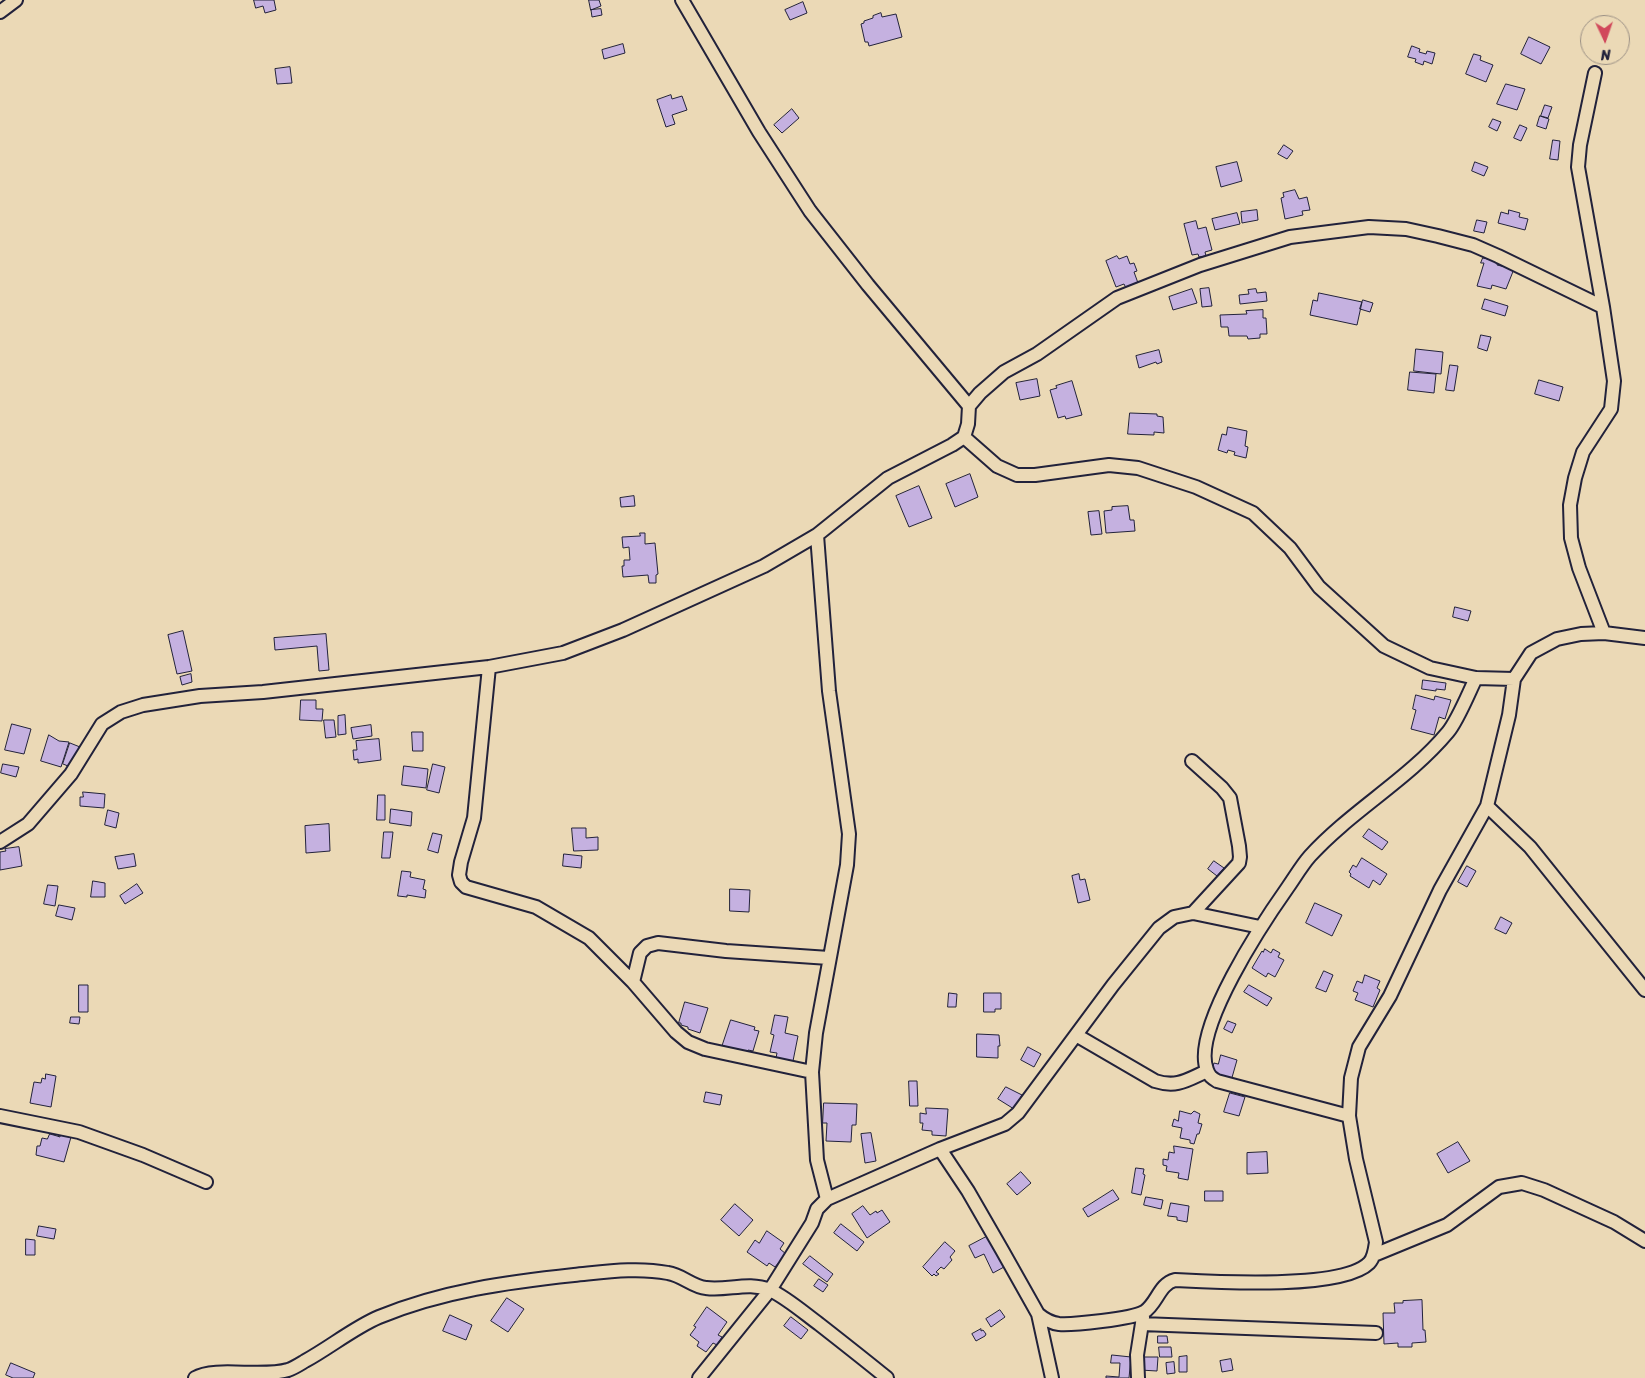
<!DOCTYPE html>
<html>
<head>
<meta charset="utf-8">
<style>
	body { margin:0 }
	#map { position:relative; width:1645px; height:1378px; overflow:hidden; background:#ebd9b6; font-family:Sriracha,sans-serif }
	canvas { display:block }
	.north { position:absolute; left:1580px; top:15px; width:50px; height:50px; box-sizing:border-box; background:#ebd9b6; border:1px solid #9b9085; border-radius:50%; rotate:177deg; font-size:14px; font-weight:700; line-height:20px; text-align:center; color:#22223b }
	.north::after { content:''; display:block; margin:auto; width:18px; height:22px; background:#d1495b; clip-path:polygon(50% 0,100% 100%,50% 72%,0 100%) }
</style>
</head>
<body>
<div id="map">
<canvas width="1645" height="1378"></canvas>
<div class="north">N</div>
</div>
<script>
const ctx = document.querySelector('canvas').getContext('2d');
ctx.lineJoin = 'round';
function fillPath(path, color) { ctx.fillStyle = color; ctx.fill(path, 'evenodd'); }
function strokePath(path, color, width, dash) { ctx.strokeStyle = color; ctx.lineWidth = width; ctx.lineCap = dash ? 'butt' : 'round'; ctx.setLineDash(dash || []); ctx.stroke(path); }
const building = new Path2D(`
	M254 0H274L276 10 265 13 263 6 256 8Z
	M589 0H599L601 6 591 10Z
	M803 2 807 13 790 20 785 10Z
	M601 9 602 15 592 17 591 10Z
	M881 13 882 17 896 14 902 37 869 46 868 42H865L861 24 864 23V21L873 18V16Z
	M1529 37 1550 47 1541 64 1521 54Z
	M623 44 625 53 604 59 602 50Z
	M1412 46 1420 49 1419 52 1426 54 1427 51 1435 53 1432 64 1424 61 1423 65 1415 62 1416 59 1408 57Z
	M1474 54 1481 56 1480 60 1493 65 1486 82 1466 74Z
	M290 67 292 83 277 84 275 69Z
	M1506 84 1525 89 1517 110 1497 104Z
	M671 95 672 99 682 96 687 110 672 115 675 124 666 127 657 100Z
	M1545 105 1552 107 1548 118 1541 116Z
	M792 109 799 118 782 133 774 125Z
	M1540 116 1549 119 1546 129 1537 126Z
	M1493 119 1501 122 1497 131 1489 127Z
	M1520 125 1527 128 1521 141 1514 138Z
	M1553 140 1560 141 1558 160 1550 159Z
	M1284 145 1293 151 1287 159 1278 154Z
	M1237 162 1242 181 1221 187 1216 167Z
	M1475 162 1488 167 1484 176 1472 171Z
	M1295 190 1299 199 1307 197 1310 210 1302 211 1303 215 1285 219 1281 198 1284 197 1283 193Z
	M1257 210 1258 220 1242 223 1241 212Z
	M1509 210 1520 213 1519 217 1528 219 1525 230 1498 223 1501 212 1508 214Z
	M1237 213 1240 224 1215 230 1212 219Z
	M1477 220 1487 222 1484 233 1474 231Z
	M1196 221 1198 229 1206 227 1212 250 1205 252 1206 256 1199 257 1198 254 1192 255 1184 224Z
	M1117 256 1119 259 1127 256 1130 264 1134 263 1137 271 1134 272 1138 283 1126 288 1124 284 1116 287 1106 261Z
	M1483 258 1498 261 1497 265 1514 269 1506 289 1492 285 1491 289 1477 286 1484 263H1481Z
	M1209 288 1212 306 1202 307 1200 289Z
	M1192 289 1197 303 1173 310 1169 297Z
	M1256 289 1257 293 1266 292 1267 301 1240 304 1239 295 1249 294 1248 290Z
	M1319 293 1362 302 1357 325 1310 315 1313 300 1317 301Z
	M1485 299 1508 306 1505 316 1482 309Z
	M1363 300 1373 303 1370 312 1360 309Z
	M1263 310V318H1266L1267 334H1260V338L1248 339 1247 336H1229L1228 327H1221L1220 315 1247 314 1246 311Z
	M1481 335 1491 337 1487 351 1478 348Z
	M1416 349 1443 352 1441 374 1414 371Z
	M1159 350 1162 362 1157 364 1156 362 1139 368 1136 356Z
	M1450 365 1458 366 1454 391 1446 390Z
	M1410 372 1436 374 1434 393 1408 390Z
	M1037 379 1040 396 1020 400 1016 383Z
	M1539 380 1563 387 1559 401 1535 394Z
	M1072 381 1082 415 1066 419 1065 416 1058 418 1050 390 1057 388 1056 386Z
	M1130 413 1157 414V416L1163 417 1164 433 1154 432V435L1128 434Z
	M1228 427 1247 431 1245 446 1248 447 1246 458 1234 455 1235 452 1228 450 1227 453 1218 450 1222 434 1226 435Z
	M970 474 978 497 955 507 946 484Z
	M919 486 932 518 909 527 896 496Z
	M634 496 635 506 621 507 620 498Z
	M1128 506 1130 520H1134L1135 531 1106 533 1104 511 1112 510V507Z
	M1099 511 1102 534 1091 535 1088 512Z
	M640 533H645V544L655 543 658 574 656 575V583H649L648 575 623 577 622 566H624V560H630L629 547 623 548 622 537 640 536Z
	M1455 607 1471 611 1468 621 1453 617Z
	M183 631 192 671 177 674 168 635Z
	M326 634 329 670 319 671 317 646 275 650 274 638Z
	M191 674 192 682 182 685 180 677Z
	M1423 680 1446 683 1445 690 1436 689V691L1422 689Z
	M1416 695 1434 700 1435 696 1451 700 1445 719 1439 717 1434 735 1411 729 1416 710 1413 709Z
	M301 700H316V709H323L322 721 300 720Z
	M345 715 346 734 338 735V716Z
	M324 720H334L336 737 326 738Z
	M12 724 31 729 24 754 5 750Z
	M371 725 372 736 353 739 351 728Z
	M412 732H423V751H413Z
	M49 735 59 741 69 742 61 767 41 761Z
	M379 739 381 760 358 763V759L354 760 353 750H357L356 741Z
	M70 743 80 747 73 768 63 764Z
	M3 764 19 767 16 777 1 773Z
	M433 764 445 767 439 793 427 790Z
	M404 766 428 769 426 788 402 785Z
	M83 792 105 794 104 808 80 806V797H83Z
	M378 795H385V820H377Z
	M391 809 412 812 411 826 390 823Z
	M108 810 119 813 116 828 105 825Z
	M329 824 330 851 306 853 305 826Z
	M572 828H586V838L598 837V850L574 851Z
	M1369 829 1388 842 1382 850 1363 837Z
	M384 832H393L390 858H382Z
	M433 833 442 835 438 853 428 850Z
	M19 847 22 866 0 870V852L6 851 5 849Z
	M134 854 136 866 118 869 115 857Z
	M564 854 582 856 581 868 563 866Z
	M1362 858 1387 874 1380 885 1373 880 1369 888 1350 876 1351 874 1349 872 1353 865 1356 867Z
	M1214 861 1224 868 1217 876 1208 869Z
	M1467 866 1476 871 1467 887 1458 882Z
	M402 871 411 872 410 877 425 880 423 889 426 890 425 898 407 895V897L398 896Z
	M1079 874 1080 880 1085 879 1090 900 1078 903 1072 876Z
	M93 881 105 883V897H91Z
	M137 884 143 893 125 904 120 896Z
	M48 885 58 886 55 906 44 904Z
	M730 889 750 890 749 912 730 911Z
	M1315 903 1342 915 1332 936 1306 923Z
	M59 905 75 908 72 920 56 916Z
	M1501 917 1512 923 1506 934 1495 929Z
	M1265 949 1271 953 1273 949 1280 953 1278 957 1284 960 1275 977 1268 973 1266 977 1252 968 1262 951 1263 952Z
	M1324 971 1333 975 1326 992 1316 988Z
	M1365 975 1380 981 1377 988 1380 990 1373 1007 1355 1000 1358 993 1353 991 1357 981 1362 983Z
	M79 985H88V1012H79Z
	M1249 985 1272 998 1267 1006 1244 992Z
	M949 993 957 994 956 1007H948Z
	M984 993H1001V1009H995V1012H984Z
	M685 1002 708 1008 700 1033 688 1029V1027L681 1025V1023H679Z
	M775 1015 788 1017 785 1033 798 1036 793 1061 776 1058 777 1053 770 1052 774 1035 771 1034Z
	M71 1017H80L79 1024 70 1023Z
	M731 1020 755 1027 754 1030 759 1031 753 1051 748 1050 747 1054 722 1047Z
	M1228 1021 1236 1024 1232 1033 1224 1029Z
	M977 1034 999 1035 1000 1046H998V1058L977 1057Z
	M1028 1047 1041 1054 1034 1067 1021 1060Z
	M1221 1055 1237 1060 1231 1081 1210 1076 1214 1063 1218 1064Z
	M46 1074 56 1076 51 1107 30 1103 34 1082 41 1083 42 1078 45 1079Z
	M909 1081H917L918 1106H910Z
	M1006 1087 1022 1095 1014 1109 998 1099Z
	M706 1092 722 1095 720 1105 704 1102Z
	M1230 1093 1245 1097 1239 1116 1224 1112Z
	M824 1103 857 1104 856 1125H852L851 1142 826 1141 827 1123H823Z
	M926 1108 948 1109 946 1136 932 1135V1131L922 1130 923 1123H920V1113L926 1114Z
	M1180 1111 1191 1114 1194 1111 1200 1114 1198 1123 1202 1124 1199 1134H1197L1194 1144 1190 1143V1140L1180 1138 1182 1128 1172 1126 1174 1119 1178 1121Z
	M871 1133 876 1161 865 1163 861 1134Z
	M50 1134 57 1136 60 1137V1135L71 1137 64 1162 36 1155 37 1146H40L42 1138 47 1139Z
	M1458 1142 1470 1161 1448 1173 1437 1154Z
	M1174 1146 1193 1149 1188 1180 1178 1178 1179 1173 1166 1171 1167 1166 1163 1165V1159L1168 1160 1169 1152 1174 1153Z
	M1267 1152 1268 1173 1247 1174V1153Z
	M1136 1168 1144 1169 1143 1174 1145 1175 1141 1195 1132 1193Z
	M1021 1172 1031 1183 1017 1195 1007 1184Z
	M1113 1190 1119 1199 1088 1217 1083 1209Z
	M1205 1191H1223V1201H1205Z
	M1146 1197 1163 1200 1161 1209 1144 1205Z
	M1171 1203 1189 1206 1187 1222 1177 1220V1217L1168 1216Z
	M735 1204 753 1220 739 1236 721 1220Z
	M863 1206 870 1215 876 1211 877 1213 882 1210 890 1222 867 1238 852 1214Z
	M841 1224 864 1242 857 1251 834 1233Z
	M39 1226 56 1229 54 1239 37 1236Z
	M767 1231 784 1243 780 1249 786 1254 775 1267 769 1263 767 1266 747 1252 755 1240 759 1243Z
	M988 1236 1004 1267 993 1273 984 1254 975 1258 969 1246Z
	M26 1239 35 1240V1255H26Z
	M945 1242 955 1251 950 1257 952 1260 944 1269 941 1267 936 1272 939 1274 936 1276 934 1274 932 1276 923 1267Z
	M810 1256 833 1274 827 1282 803 1264Z
	M819 1279 828 1285 823 1292 814 1286Z
	M507 1298 524 1309 508 1332 491 1321Z
	M1422 1300 1423 1330H1425L1426 1342 1412 1343V1347H1398V1343L1384 1344 1383 1313H1395L1394 1303H1403V1301Z
	M707 1307 727 1322 718 1335 722 1337 717 1345 713 1343 706 1352 697 1346 699 1342 690 1335 696 1327 694 1326Z
	M1000 1310 1005 1317 991 1327 986 1319Z
	M450 1315 472 1325 466 1340 443 1331Z
	M791 1317 808 1330 801 1339 784 1326Z
	M981 1329V1331L983 1330 986 1334 985 1336 976 1341 972 1334Z
	M1158 1336H1167L1168 1343H1158Z
	M1159 1347H1171L1172 1357H1160Z
	M1112 1355 1131 1357 1129 1378H1106V1376L1119 1377 1120 1363H1111Z
	M1187 1356V1372H1179V1357Z
	M1141 1357H1158L1157 1371 1140 1370Z
	M1231 1359 1233 1370 1222 1372 1220 1361Z
	M1174 1362 1175 1373 1167 1374 1166 1363Z
	M11 1363 35 1373 33 1378H13L6 1375Z`);
const street = new Path2D(`
	M682 0 759 132 810 211 868 285 969 406
	M0 12 16 0
	M1595 73 1580 145 1578 167 1603 307 1614 381 1611 409 1583 452 1575 478 1570 505 1571 538 1579 568 1604 633
	M964 437 997 466 1017 475H1035L1109 465 1138 468 1196 487 1253 513 1290 548 1319 587 1384 646 1430 668 1476 678 1514 679
	M817 535 829 691 849 834 847 865 816 1033 812 1072 817 1160 827 1199
	M489 667 474 818 461 862 459 875 461 882 466 887 536 907 589 938 633 982 676 1032 688 1042 705 1049 812 1072
	M1487 806 1530 847 1645 990
	M0 842 28 824 71 774 102 724 121 712 143 705 200 696 263 692 489 667 563 653 623 630 764 566 817 535 888 478 952 445 964 437 968 424 969 406 980 393 1004 372 1037 354 1117 298 1200 265 1290 237 1369 227 1406 229 1438 236 1473 245 1498 256 1603 307
	M1193 913 1260 927
	M633 982 640 953 647 946 658 943 726 951 829 958
	M1076 1035 1155 1081C1177 1088 1187 1080 1207 1071
	M0 1116 79 1132 143 1155 206 1182
	M1349 1116 1217 1081C1212 1078 1209 1076 1207 1070 1191 1030 1264 921 1288 887 1295 877 1302 865 1310 856 1352 810 1408 780 1448 732 1458 720 1469 692 1476 678
	M940 1149 968 1191 1002 1250 1038 1314 1052 1378
	M1374 1255 1447 1225 1499 1187 1522 1183 1544 1190 1614 1222 1645 1241
	M1038 1314C1044 1319 1050 1323 1059 1324 1072 1325 1132 1319 1144 1312 1157 1304 1159 1284 1175 1280 1214 1282 1342 1290 1369 1263 1374 1258 1375 1249 1376 1242L1356 1159 1349 1116 1351 1078 1359 1047 1390 996 1440 890 1487 806 1509 715 1514 679 1531 653 1557 639 1581 634 1604 633 1645 638
	M1142 1324 1376 1333
	M195 1378C215 1366 262 1378 288 1370 294 1368 300 1364 305 1361 329 1348 355 1327 379 1317 442 1291 508 1282 574 1275 605 1272 637 1267 668 1273 682 1275 693 1287 706 1288 728 1291 748 1281 770 1290 787 1298 804 1313 819 1324 842 1342 865 1360 887 1378
	M699 1378 770 1290 812 1223 817 1209 827 1199 940 1149 1005 1124 1018 1113 1113 985 1159 928 1174 917 1193 913 1239 863 1240 857 1239 846 1230 798 1222 788 1192 761
	M1138 1378 1137 1355 1143 1317`);
fillPath(building, '#c5b1e0');
strokePath(building, '#22223b', 1);
strokePath(street, '#22223b', 16);
strokePath(street, '#ebd9b6', 12);
</script>
</body>
</html>
